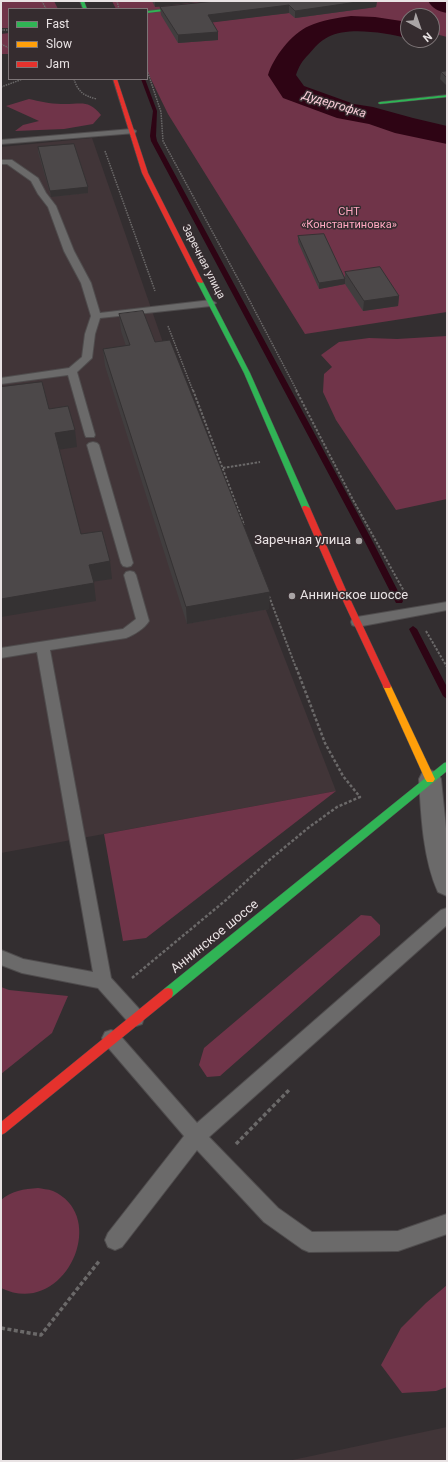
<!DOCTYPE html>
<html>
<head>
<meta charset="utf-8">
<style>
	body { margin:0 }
	#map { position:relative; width:448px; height:1462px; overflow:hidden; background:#332e30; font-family:Roboto,sans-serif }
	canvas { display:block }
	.frame { position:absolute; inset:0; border:2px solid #e9e3e4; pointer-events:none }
	.legend { position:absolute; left:8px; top:8px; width:140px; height:72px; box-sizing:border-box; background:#352c2f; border:1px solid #7d7577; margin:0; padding:5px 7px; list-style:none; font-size:12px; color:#e9e3e4 }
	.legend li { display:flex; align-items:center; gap:8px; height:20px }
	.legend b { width:20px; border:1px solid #7d7577 }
	.north { position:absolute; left:400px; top:8px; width:40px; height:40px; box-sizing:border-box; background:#352c2f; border:1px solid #7d7577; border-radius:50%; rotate:140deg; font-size:11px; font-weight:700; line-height:16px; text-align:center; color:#e9e3e4 }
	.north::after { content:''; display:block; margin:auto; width:14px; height:18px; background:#a9a4a5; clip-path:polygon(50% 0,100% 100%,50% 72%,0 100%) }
</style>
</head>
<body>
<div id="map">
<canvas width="448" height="1462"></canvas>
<div class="frame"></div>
<ul class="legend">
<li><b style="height:5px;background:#30b455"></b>Fast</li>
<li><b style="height:5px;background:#ff9f0a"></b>Slow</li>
<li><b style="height:5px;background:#e5322d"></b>Jam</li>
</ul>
<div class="north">N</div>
</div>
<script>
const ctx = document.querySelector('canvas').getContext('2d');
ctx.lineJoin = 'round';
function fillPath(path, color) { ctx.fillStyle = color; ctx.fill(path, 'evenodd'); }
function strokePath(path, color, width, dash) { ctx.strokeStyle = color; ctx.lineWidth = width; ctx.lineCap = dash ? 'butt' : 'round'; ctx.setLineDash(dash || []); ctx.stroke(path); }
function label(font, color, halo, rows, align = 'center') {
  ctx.font = font + ' Roboto,sans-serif'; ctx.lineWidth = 3; ctx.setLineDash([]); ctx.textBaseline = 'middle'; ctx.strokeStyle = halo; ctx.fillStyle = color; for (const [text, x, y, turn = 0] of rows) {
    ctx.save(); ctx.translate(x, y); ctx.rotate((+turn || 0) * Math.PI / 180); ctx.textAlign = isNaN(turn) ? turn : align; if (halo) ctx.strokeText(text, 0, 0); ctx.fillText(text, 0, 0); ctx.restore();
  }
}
const built = new Path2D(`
	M92 138 168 357 336 791 1 853V147Z
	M447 1427V1461H288L302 1458Z`);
const green = new Path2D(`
	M1 1H54L58 9H9V28H1Z
	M112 1H436L447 8V37L432 33V16H408V28C385 25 360 19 337 23 313 26 288 41 279 64 276 69 277 76 277 82L290 96 383 126 447 141V312L305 334 168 114 147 71V9H116Z
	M9 33V54H1V34Z
	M29 99C39 101 50 104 61 104 79 105 88 98 101 115L93 124 64 129 15 131 23 125 39 121 6 106Z
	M447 336V499L396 510 336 420 323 392 324 374 332 367 321 355 339 342 369 338 397 339Z
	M336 791 146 938 123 941 104 834Z
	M361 915 371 916 380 925V935L220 1076 207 1077 199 1065 204 1048Z
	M1 987 9 990 68 996 52 1033 1 1074Z
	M38 1188C42 1189 48 1189 53 1191 111 1217 64 1319 1 1288V1200C11 1191 24 1189 38 1188Z
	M447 1285V1387L436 1391 402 1393 381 1365 401 1328 426 1303Z`);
const stream = new Path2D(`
	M141 79H145L157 111 156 136 157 141 374 544 403 601 402 603H396L395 601 366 544 151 141 150 136 153 111Z
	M413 626 417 629 447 687V699L443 696 409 629Z`);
const river = new Path2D(`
	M428 1H447V13C438 11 433 9 428 1Z
	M351 16 375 17 408 22V38C385 33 349 26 328 37 320 41 314 48 309 54 302 61 299 66 296 75L304 86 354 104 373 107 413 118 447 126V144L395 133 369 124 337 118 283 98 268 75C273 58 292 33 309 26 322 20 337 18 351 16Z`);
const pathFar3 = new Path2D(`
	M42 1 46 9
	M117 1 119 9
	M1 30H9
	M1 44 9 48
	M147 70 161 112 163 141 243 288 297 391
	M74 79C78 92 84 96 97 99
	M1 87 23 79
	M105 151 155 291
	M168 326 193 391`);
const pathFar2 = new Path2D(`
	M193 390 244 525
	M296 390 353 500 405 593
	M223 468 260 462
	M269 596 296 668
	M426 631 447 667`);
const pathFar1 = new Path2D(`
	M132 978 226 900 267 862 308 828 337 807 360 797 343 776 325 743 296 667`);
const path = new Path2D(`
	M236 1144 289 1090
	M1 1328 41 1335 100 1260`);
const lane = new Path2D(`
	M132 129 136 131 135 133 1 144V140Z
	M1 160H12L38 178 46 193 56 206 74 251 91 283 100 313 211 300 216 303 211 306 100 318 95 334 92 358 77 372 95 435 94 437H86L85 435 68 375 1 384V378L69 368 82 357 85 334 91 316 81 283 64 251 48 207 38 194 31 181 7 164H1Z
	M93 442 97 443 99 445 133 563 131 566 127 567 123 566 121 563 87 445 89 443Z
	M130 571 134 572 136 575 149 621C145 628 134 635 126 638L50 650 111 978 142 1012 144 1018 142 1024 136 1026 130 1024 98 988 22 973 1 965V950L23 959 93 972 37 652 1 658V648L123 629 136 619 124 575 126 572Z
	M447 602V610L357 627 352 625 351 622 352 619 357 617Z
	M447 908V925L209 1137 278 1208 312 1232 398 1231 447 1214V1234L398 1251 309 1252 302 1249 264 1222 197 1150 122 1247 115 1250 108 1247 105 1240 108 1233 184 1136 105 1044 102 1038 105 1032 111 1030 117 1032 197 1123 441 910Z`);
const street = new Path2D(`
	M430 770 438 773 441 779 447 838V896L438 892C423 859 421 815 419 779L422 773Z`);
const fast = new Path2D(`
	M80 1H84L87 9H83Z
	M235 1H248L147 13V11Z
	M447 95V97L380 104 378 103 380 102Z
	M198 281 203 282 250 373 310 508 309 510H306L302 508 244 373 197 282Z
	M447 762V771L172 997 168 998 164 997 163 993 164 989 444 763Z`);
const slow = new Path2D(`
	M387 683 391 686 435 779 433 782H427L425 779 383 686Z`);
const jam = new Path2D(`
	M113 79H117L148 173 203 282 202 283 197 282 142 173Z
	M303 506H306L310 508 345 588 391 686 390 688H384L383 686 337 588 302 508Z
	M168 988 172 989 173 993 172 997 5 1133 1 1135V1122L164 989Z`);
const wall = new Path2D(`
	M152 1H205L155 7Z
	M216 1H377L376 7 295 18 289 13 212 22 218 32V40L178 43 161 15 160 7Z
	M447 71V86L440 79 441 72Z
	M38 147 88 187V193L51 197 38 152Z
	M298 236 345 277V272L399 296 398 306 363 311 345 284 319 289 298 242Z
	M119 314 155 342 269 609 187 624 105 366 103 349 126 346 121 331Z`);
const shadedWall = new Path2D(`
	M155 1H205L155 7Z
	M364 1H377L376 7 295 18V11Z
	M289 5V13L208 23V15Z
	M218 32V40L178 43V35Z
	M88 187V193L51 197 50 191Z
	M345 279V284L319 289V283Z
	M399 296 398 306 363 311 364 301Z
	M75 430 77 447 57 450 55 433Z
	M110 561 112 579 91 582 89 565Z
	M94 583 96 601 1 617V599Z
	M270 592 269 609 187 624 186 607Z`);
const building = new Path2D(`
	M216 1H364L295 11 289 5 208 15 218 32 178 35 160 7Z
	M447 71V78L441 72Z
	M74 144 88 187 50 191 38 147Z
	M324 234 345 279 319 283 298 236Z
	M380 267 399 296 364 301 345 272Z
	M143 311 155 342 170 340 270 592 186 607 103 349 130 345 119 314Z
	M42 382 49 409 68 406 75 430 55 433 81 534 102 531 110 561 89 565 94 583 1 599V387Z`);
const markers = [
	[359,541,4,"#a9a4a5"],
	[292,596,4,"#a9a4a5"]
];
const farParknames = [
	["СНТ",349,212],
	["«Константиновка»",349,225]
];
const farStreetnames = [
	["Заречная улица",203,262,63]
];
const farWaternames = [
	["Дудергофка",334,105,17]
];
const poiNames = [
	["Заречная улица",351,541],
	["Аннинское шоссе",300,596,"left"]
];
const streetNames = [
	["Аннинское шоссе",215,937,-39]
];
fillPath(built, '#413538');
fillPath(green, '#703449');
fillPath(stream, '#2e0414');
fillPath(river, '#2e0414');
strokePath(lane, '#4f4c4d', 2);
strokePath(street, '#4f4c4d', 2);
strokePath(fast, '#4f4c4d', 1);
strokePath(slow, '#4f4c4d', 1);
strokePath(jam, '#4f4c4d', 1);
strokePath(pathFar3, '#6b6969', 1.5, [1.5, 1]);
strokePath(pathFar2, '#6b6969', 2, [2.5, 1.5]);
strokePath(pathFar1, '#6b6969', 2.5, [3, 2]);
strokePath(path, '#6b6969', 3.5, [4, 2.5]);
fillPath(lane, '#6b6a6a');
fillPath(street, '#6b6a6a');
fillPath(fast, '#30b455');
fillPath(slow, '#ff9f0a');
fillPath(jam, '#e5322d');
fillPath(wall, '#413e3f');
fillPath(shadedWall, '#353233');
fillPath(building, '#4c4849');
strokePath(building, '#353233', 1);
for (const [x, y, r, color] of markers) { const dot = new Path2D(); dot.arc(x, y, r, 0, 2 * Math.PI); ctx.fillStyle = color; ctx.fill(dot); strokePath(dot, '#352c2f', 1.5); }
label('11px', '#ffa8c1', '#352c2f', farParknames);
label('11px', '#e9e3e4', '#352c2f', farStreetnames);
label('italic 12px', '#fbceda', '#352c2f', farWaternames);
label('13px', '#e9e3e4', '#352c2f', poiNames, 'right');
label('13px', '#e9e3e4', '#352c2f', streetNames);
</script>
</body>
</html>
